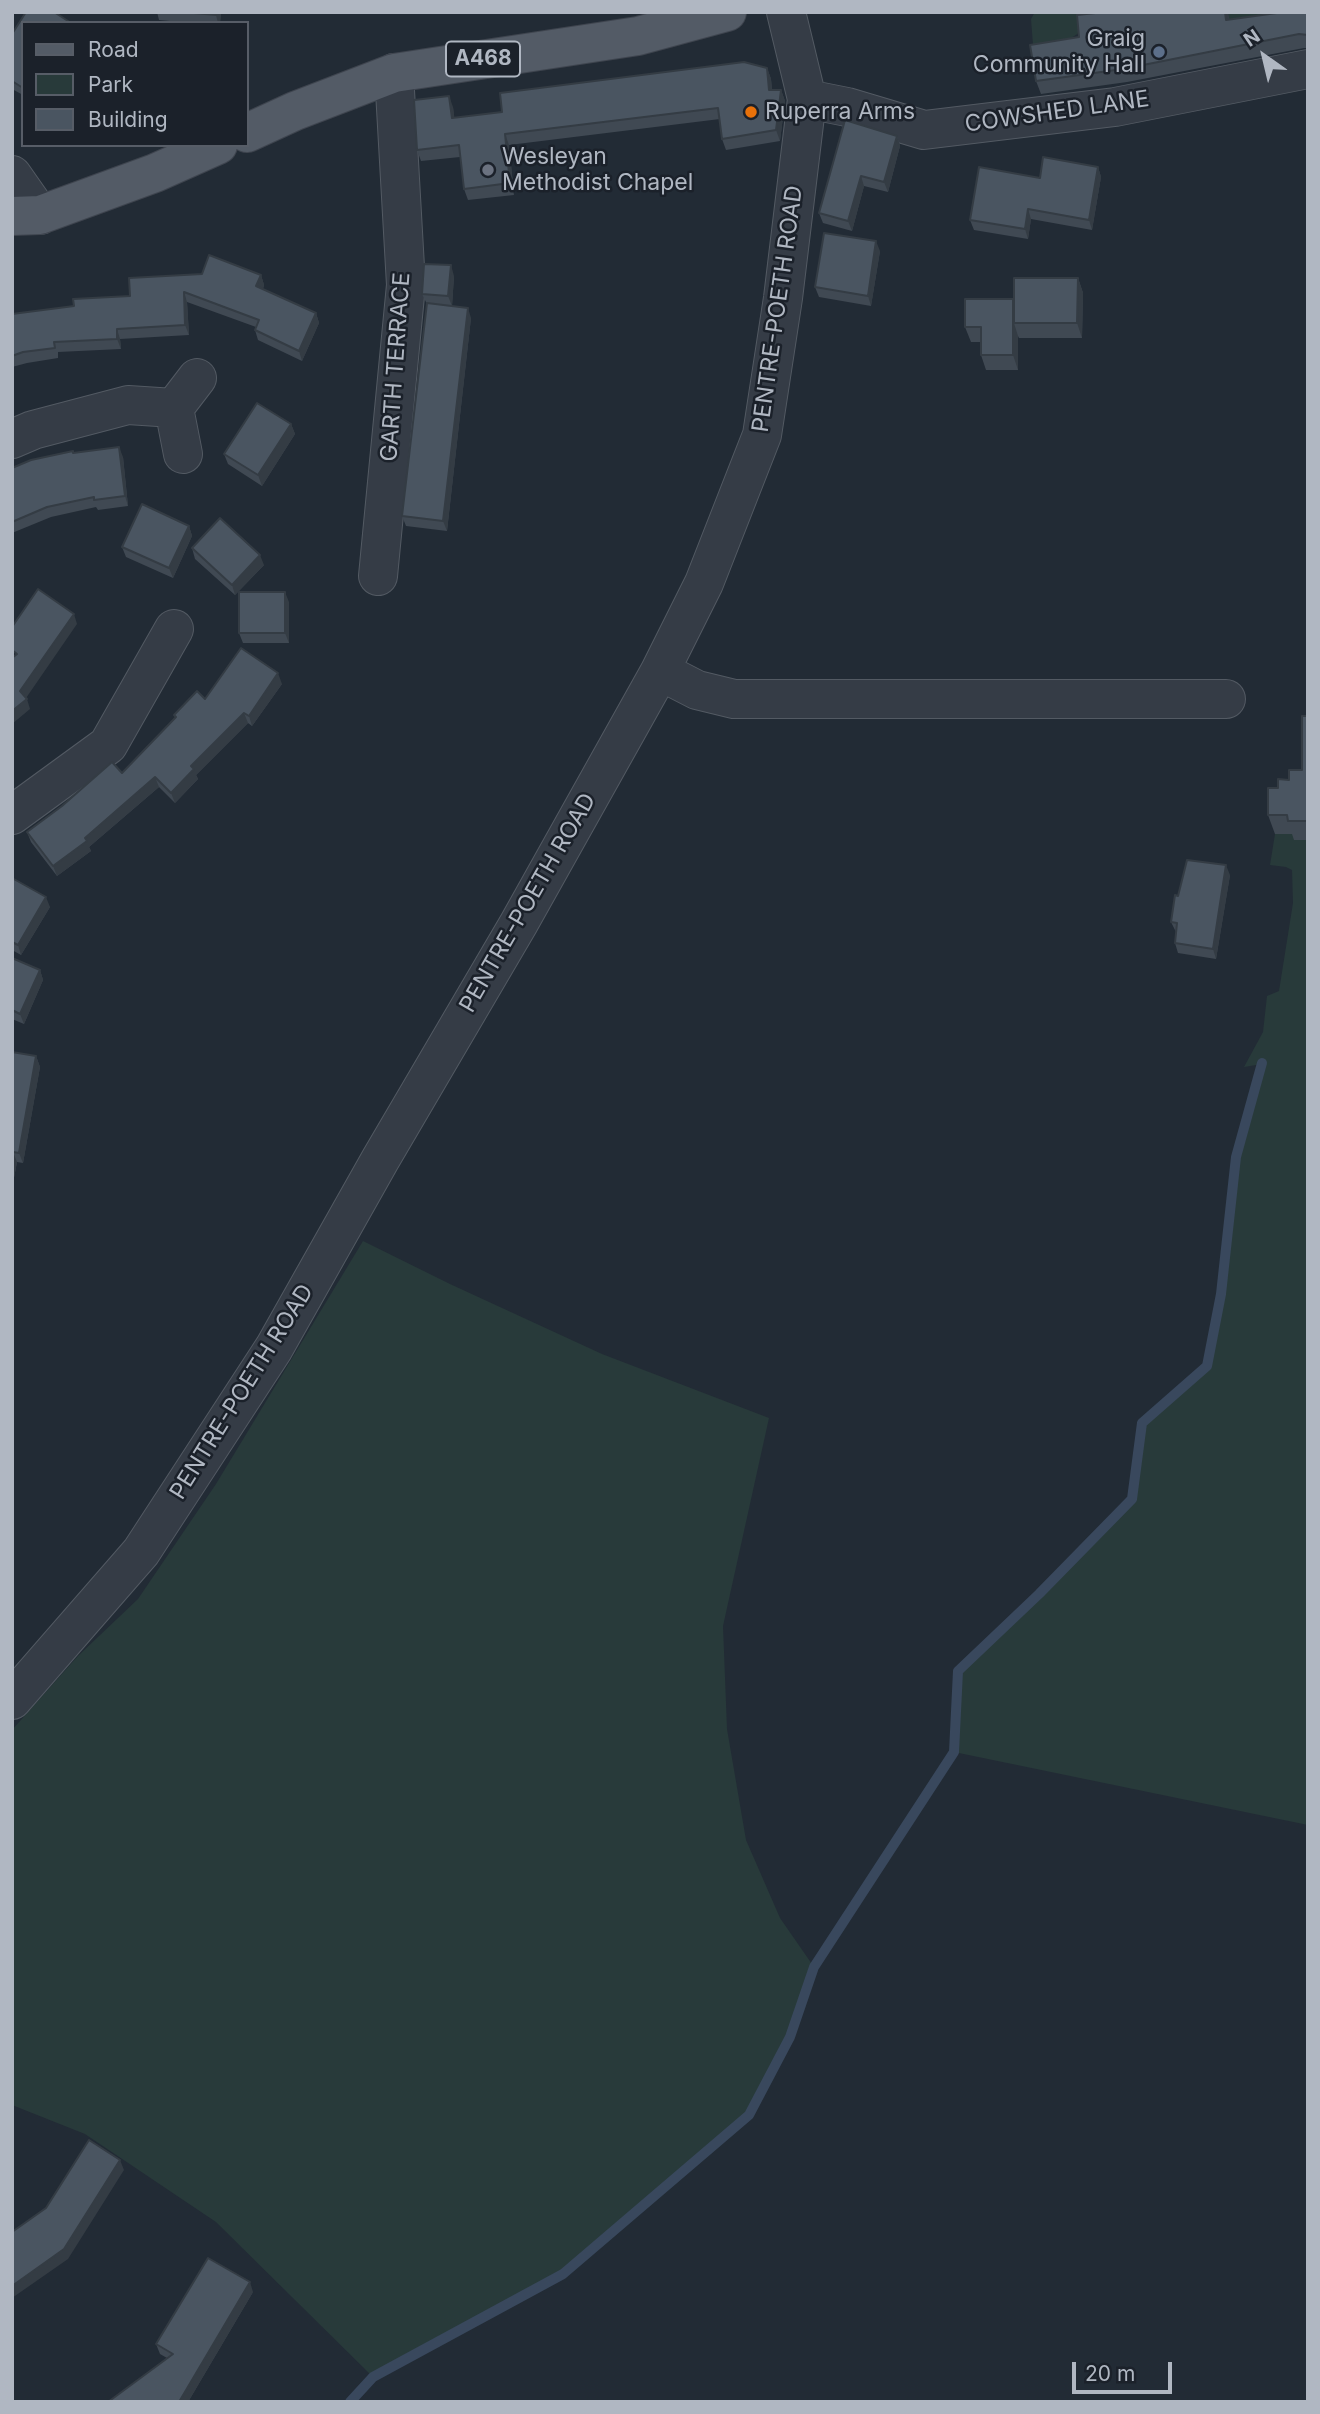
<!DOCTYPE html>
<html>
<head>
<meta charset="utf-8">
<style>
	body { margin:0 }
	#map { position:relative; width:1320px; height:2414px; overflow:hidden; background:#222b35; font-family:Inter,sans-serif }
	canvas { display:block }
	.frame { position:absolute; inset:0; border:14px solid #b0b7c2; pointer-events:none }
	.legend { position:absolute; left:21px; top:21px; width:228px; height:126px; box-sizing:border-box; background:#1b212a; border:2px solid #575d67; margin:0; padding:9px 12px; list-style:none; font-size:21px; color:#b0b7c2 }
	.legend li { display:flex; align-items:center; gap:14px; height:35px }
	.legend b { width:35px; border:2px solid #575d67 }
	.north { position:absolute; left:1229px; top:21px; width:70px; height:70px; -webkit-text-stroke:5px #1b212a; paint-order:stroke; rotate:326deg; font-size:19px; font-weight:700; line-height:28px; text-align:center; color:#b0b7c2 }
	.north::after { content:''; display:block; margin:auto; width:24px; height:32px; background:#b0b7c2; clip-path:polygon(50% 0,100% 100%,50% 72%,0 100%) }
	.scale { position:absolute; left:1072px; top:2362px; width:100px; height:32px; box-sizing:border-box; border:4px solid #b0b7c2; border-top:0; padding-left:9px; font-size:21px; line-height:24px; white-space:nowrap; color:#b0b7c2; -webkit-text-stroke:5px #1b212a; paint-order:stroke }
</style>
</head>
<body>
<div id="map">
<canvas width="1320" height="2414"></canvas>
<div class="frame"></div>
<ul class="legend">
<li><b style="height:9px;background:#535b66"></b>Road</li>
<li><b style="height:19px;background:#283a3a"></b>Park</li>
<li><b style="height:19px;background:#4a5561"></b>Building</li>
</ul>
<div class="north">N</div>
<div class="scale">20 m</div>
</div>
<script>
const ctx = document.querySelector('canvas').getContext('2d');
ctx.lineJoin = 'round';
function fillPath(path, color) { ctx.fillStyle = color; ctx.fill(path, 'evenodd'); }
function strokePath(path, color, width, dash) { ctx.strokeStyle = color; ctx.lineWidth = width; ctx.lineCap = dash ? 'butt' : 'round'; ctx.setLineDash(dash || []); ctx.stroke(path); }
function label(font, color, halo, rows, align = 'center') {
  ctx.font = font + ' Inter,sans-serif'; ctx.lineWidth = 5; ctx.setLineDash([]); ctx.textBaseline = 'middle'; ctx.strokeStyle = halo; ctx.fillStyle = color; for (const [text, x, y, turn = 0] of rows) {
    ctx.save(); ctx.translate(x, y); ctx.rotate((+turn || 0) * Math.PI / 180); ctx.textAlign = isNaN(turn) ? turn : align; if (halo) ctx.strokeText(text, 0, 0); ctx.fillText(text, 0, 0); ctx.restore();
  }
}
const green = new Path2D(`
	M1035 12H1109L1070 39 1033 45 1031 19Z
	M1228 12H1308L1231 35Z
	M1275 834H1294L1295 840H1308V1825L954 1752 958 1671 1039 1594 1132 1499 1142 1423 1207 1366 1221 1294 1236 1157 1262 1064 1244 1067 1263 1032 1267 996 1279 991 1293 903 1292 870 1286 867 1270 865Z
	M363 1241 450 1284 602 1354 769 1418 723 1626 727 1729 746 1840 780 1918 814 1967 790 2037 749 2115 563 2274 373 2377 216 2222 85 2134 12 2105V1730L78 1656 138 1599 216 1484Z`);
const stream = new Path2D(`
	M350 2402 373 2377 563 2274 749 2115 790 2037 814 1967 954 1752 958 1671 1039 1594 1132 1499 1142 1423 1207 1366 1221 1294 1236 1157 1262 1063`);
const minor = new Path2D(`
	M807 99 847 107 924 130 1115 107 1308 69
	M12 175 40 215
	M12 439 33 430 128 405 174 408
	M183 454 174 408 197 378
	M378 576 406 285 394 73
	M660 671 697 690 734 699H1226
	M12 815 108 745 174 629
	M12 1700 141 1552 274 1348 380 1160 519 923 660 671 704 583 762 435 783 298 807 99 786 12`);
const major = new Path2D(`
	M247 133 295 111 394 73 638 36 727 12
	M12 216 40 215 155 173 218 145`);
const wall = new Path2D(`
	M157 12H221L220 23H192L159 20Z
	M1105 12H1228L1229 20 1308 12V48H1304L1127 82 1041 94 1036 81Z
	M23 23V95L12 89V34Z
	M767 68 771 79 772 90H781L785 101 780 141 726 150 722 139 720 119 509 145 514 195 468 200 464 189 460 157 421 161 417 150 453 107 454 118 502 112Z
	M897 136 900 146 888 192 864 186 852 231 823 223 819 213Z
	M1098 167 1101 177 1092 230 1031 219 1028 239 974 230 970 220 1040 178Z
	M880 251 871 306 819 297 815 287Z
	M261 275 264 285 263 289 316 313 319 323 302 361 258 340 255 330 256 327 187 302 189 335 120 339 121 349 58 352V358L27 363 12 367V314L74 306Z
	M454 276 452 306 471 318 447 531 406 526 402 516 427 304 422 294Z
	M1078 278 1083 293 1082 338H1019L1018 336V370H986L981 355V342H971L965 327 1013 299Z
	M291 424 295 434 262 486 228 464 224 454Z
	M73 453 123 457 128 506 98 510 96 507 51 517 12 533V468Z
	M189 526 192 536 173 578 126 557 122 547Z
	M192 548 264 565 235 595 195 559Z
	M289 602V643H243L239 633Z
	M282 684 252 726 248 723 196 775 198 779 175 803 159 787 89 847 91 851 57 876 31 842 27 832 122 773 175 718 174 715 205 699Z
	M1308 716V840H1294L1292 834H1275L1268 815 1278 788 1302 770Z
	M1230 875 1216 959 1178 953 1175 943 1176 932 1171 922 1178 896Z
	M12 878 50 907 21 955 12 950Z
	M12 958 40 970 43 980 24 1024 12 1019Z
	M12 1052 36 1056 40 1067 23 1163 17 1162 12 1188Z
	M253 2292 188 2402H108L167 2358 160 2354 156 2344Z`);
const shadedWall = new Path2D(`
	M216 12H221L220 23H218L216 15Z
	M1225 12H1228L1230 34 1226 20Z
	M767 68 771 79 773 102 769 90Z
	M781 90 785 101 780 141 776 130Z
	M449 96 453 107 456 129 452 118Z
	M505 134 509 145 514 195 510 183Z
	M897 136 900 146 888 192 884 182Z
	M1098 167 1101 177 1092 230 1089 220Z
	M861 176 864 186 852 231 848 221Z
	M1028 209 1031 219 1028 239 1025 229Z
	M876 241 880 251 871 306 868 296Z
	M451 265 454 276 452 306 448 296Z
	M261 275 264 285 260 296 256 286Z
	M1078 278 1083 293 1082 338 1077 323Z
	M184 292 187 302 189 335 185 325Z
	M1013 299 1014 323 1018 336V370L1013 355Z
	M468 308 471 318 447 531 443 521Z
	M316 313 319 323 302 361 299 351Z
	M117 329 120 339 121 349 117 339Z
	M291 424 295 434 262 486 258 475Z
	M119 447 123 457 128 506 125 496Z
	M189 526 192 536 173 578 169 568Z
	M260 555 264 565 235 595 232 585Z
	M285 592 289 602V643L285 633Z
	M74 614 77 624 24 701 20 691Z
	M278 673 282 684 252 726 249 716Z
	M27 699 30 709 12 724V711Z
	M244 713 248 723 196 775 198 779 175 803 171 793 191 766Z
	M155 777 159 787 89 847 91 851 57 876 53 866Z
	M1226 865 1230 875 1216 959 1213 949Z
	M46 897 50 907 21 955 18 945Z
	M40 970 43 980 24 1024 20 1014Z
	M36 1056 40 1067 23 1163 19 1153Z
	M13 1152 17 1162 12 1188V1156Z
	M120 2160 124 2170 68 2259 12 2298V2286Z
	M250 2282 253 2292 188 2402H179Z`);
const building = new Path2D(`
	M26 12H54L71 23H23V88L12 81V34Z
	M183 12H216V15Z
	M1105 12H1225L1226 20 1284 12H1308V35L1299 34 1123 69 1036 81 1030 45 1079 37 1077 15Z
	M744 62 767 68 769 90H781L776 130 722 139 718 108 505 134 510 183 464 189 459 145 417 150 414 100 449 96 452 118 502 112 500 93Z
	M845 120 897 136 884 182 861 176 848 221 819 213Z
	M1043 157 1098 167 1089 220 1028 209 1025 229 970 220 979 167 1040 178Z
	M824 233 876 241 868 296 815 287Z
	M209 255 261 275 256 286 316 313 299 351 255 330 259 320 184 292 185 325 117 329V339L54 342 55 348 23 352 12 356V314L74 306 73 299 130 296 129 278 202 274Z
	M424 264 451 265 448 296 422 294Z
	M1014 278H1078L1077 323H1014Z
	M965 299H1013V355H981V327H965Z
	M427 303 468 308 443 521 402 516Z
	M257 403 291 424 258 475 224 454Z
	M119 447 125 496 94 500V497L47 507 12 522V468L31 460 73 451V453Z
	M142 504 189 526 169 568 122 547Z
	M220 518 260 555 232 585 192 548Z
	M38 589 74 614 20 691 27 699 12 711V658L17 654 12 650V627Z
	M239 592H285V633H239Z
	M241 648 278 673 249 716 244 713 191 766 194 769 171 793 155 777 85 838 87 841 53 866 27 832 62 806 112 762 122 773 176 717 174 715 197 691 205 699Z
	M1302 716H1308V821H1288L1287 815H1268V788H1278V779L1289 780V770H1302Z
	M1187 860 1226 865 1213 949 1175 943 1177 923 1171 922 1175 895 1178 896Z
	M12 878 46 897 18 945 12 942Z
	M12 958 40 970 20 1014 12 1010Z
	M12 1052 36 1056 19 1153 13 1152 12 1156Z
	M89 2140 120 2160 64 2249 12 2286V2232L46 2208Z
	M208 2258 250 2282 179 2402H108L173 2354 156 2344Z`);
const markers = [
	[1159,52,7,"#5c6f8a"],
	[751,112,7,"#e8710a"],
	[488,170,7,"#6b7280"]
];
const shields = [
	[483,59,74]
];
const shieldNames = [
	["A468",483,59]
];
const poiNames = [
	["Graig",1145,39,"right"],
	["Community Hall",1145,65,"right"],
	["Ruperra Arms",765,112],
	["Wesleyan",502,157],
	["Methodist Chapel",502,183]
];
const streetNames = [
	["COWSHED LANE",1057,112,-8],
	["PENTRE-POETH ROAD",778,309,-82],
	["GARTH TERRACE",396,367,-86],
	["PENTRE-POETH ROAD",528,903,-60],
	["PENTRE-POETH ROAD",242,1392,-58]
];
fillPath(green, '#283a3a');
strokePath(stream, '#39485d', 10);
strokePath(minor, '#535a63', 40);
strokePath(major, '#3f454f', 40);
strokePath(minor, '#353c46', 38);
strokePath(major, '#535b66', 38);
fillPath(wall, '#404953');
fillPath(shadedWall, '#343c44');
fillPath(building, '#4a5561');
strokePath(building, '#343c44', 2);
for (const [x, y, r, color] of markers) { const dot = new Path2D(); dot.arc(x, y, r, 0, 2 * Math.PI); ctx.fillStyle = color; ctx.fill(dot); strokePath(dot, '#1b212a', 2.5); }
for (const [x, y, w] of shields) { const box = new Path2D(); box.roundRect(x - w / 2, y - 17.5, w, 35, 5); ctx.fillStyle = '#1b212a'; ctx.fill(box); strokePath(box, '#b0b7c2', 2); }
label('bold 21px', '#b0b7c2', null, shieldNames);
label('23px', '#b0b7c2', '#1b212a', poiNames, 'left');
label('23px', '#b0b7c2', '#1b212a', streetNames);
</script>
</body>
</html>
